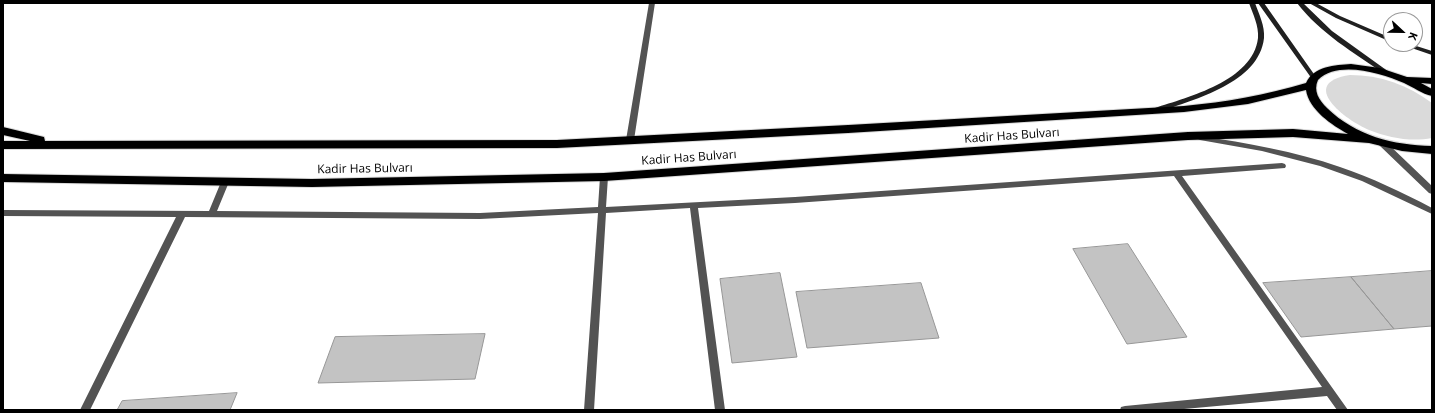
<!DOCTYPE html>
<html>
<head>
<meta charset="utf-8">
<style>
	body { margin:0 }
	#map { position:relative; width:1435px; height:413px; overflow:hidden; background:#fff; font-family:"Open Sans",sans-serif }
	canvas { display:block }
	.frame { position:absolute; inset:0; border:4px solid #000; pointer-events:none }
	.north { position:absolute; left:1383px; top:12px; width:40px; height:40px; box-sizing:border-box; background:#fff; border:1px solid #999; border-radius:50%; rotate:112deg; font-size:11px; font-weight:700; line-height:16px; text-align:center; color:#000 }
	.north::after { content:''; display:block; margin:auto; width:14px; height:18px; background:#000; clip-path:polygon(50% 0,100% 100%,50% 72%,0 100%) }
</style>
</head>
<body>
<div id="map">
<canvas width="1435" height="413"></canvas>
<div class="frame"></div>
<div class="north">K</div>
</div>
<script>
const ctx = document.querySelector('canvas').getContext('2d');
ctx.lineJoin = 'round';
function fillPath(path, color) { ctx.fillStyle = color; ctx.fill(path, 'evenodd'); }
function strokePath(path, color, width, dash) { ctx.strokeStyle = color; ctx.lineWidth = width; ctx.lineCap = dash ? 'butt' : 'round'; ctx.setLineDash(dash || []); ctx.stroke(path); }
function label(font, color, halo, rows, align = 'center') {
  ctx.font = font + ' "Open Sans",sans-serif'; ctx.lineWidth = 3.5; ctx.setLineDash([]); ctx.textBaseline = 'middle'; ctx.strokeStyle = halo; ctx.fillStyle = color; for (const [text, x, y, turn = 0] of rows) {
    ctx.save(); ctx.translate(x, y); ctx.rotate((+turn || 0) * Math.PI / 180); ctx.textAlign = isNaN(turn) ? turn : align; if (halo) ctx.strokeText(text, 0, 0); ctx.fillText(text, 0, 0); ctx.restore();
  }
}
const green = new Path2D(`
	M1350 75C1380 75 1408 85 1432 103V138C1411 142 1389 138 1369 130 1345 120 1297 83 1350 75Z`);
const building = new Path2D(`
	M1128 244 1187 337 1127 344 1073 249Z
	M1432 271V326L1394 329 1351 277Z
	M780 273 797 357 732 363 720 279Z
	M1351 277 1394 329 1301 337 1263 283Z
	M921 283 939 338 807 348 796 292Z
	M485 334 475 379 318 383 335 337Z
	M237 393 230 410H117L122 401Z`);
const street = new Path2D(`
	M649 3H655L634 140 630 142 626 140Z
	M1197 136H1200C1247 143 1294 151 1340 167 1372 178 1402 192 1432 208V214L1362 181 1320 166 1262 151 1200 140 1196 138Z
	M1379 141H1385L1432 186V194L1429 193 1379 145 1378 143Z
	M1282 163 1285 164 1286 166 1285 168 1182 176 1348 410H1337L1327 396 1173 410H1120L1121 407 1125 406 1322 387 1174 176 795 203 698 208 725 410H715L690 208 606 213 594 410H584L598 213 480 219 185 217 90 410H80L176 217 3 216V210L209 211 221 182 225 179 229 182 217 211 480 213 598 207 600 177 604 174 608 177 606 207 795 197Z`);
const secondary = new Path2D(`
	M1249 3H1255C1259 14 1265 26 1264 38 1259 83 1195 99 1159 112H1155L1153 110 1155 108C1188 97 1253 81 1258 38 1259 26 1253 14 1249 3Z
	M1258 3H1264L1316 77V79H1312Z
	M1297 3H1303L1332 31 1389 72V74H1385C1354 53 1320 33 1297 3Z
	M1309 3H1316L1340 16 1391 38V42L1336 18Z
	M1400 44H1410L1432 51V55Z`);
const highway = new Path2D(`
	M1351 64 1380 68 1407 77 1432 78V84L1421 83 1432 89V96C1422 94 1413 87 1404 83 1381 73 1338 60 1318 80 1313 91 1319 100 1327 108 1356 136 1393 145 1432 146V154L1402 151 1369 143 1293 137 1188 140 604 181 312 187 3 182V174L312 179 604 173 1188 132 1293 129 1348 134C1332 125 1309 110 1306 90L1248 104 1184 112 848 133 557 148 3 149V141H30L3 135V127L44 137 45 141 557 140 848 125 1184 106C1226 102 1266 95 1306 83 1314 66 1335 65 1351 64Z`);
const streetNames = [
	["Kadir Has Bulvarı",1012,136,-4],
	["Kadir Has Bulvarı",689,158,-4],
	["Kadir Has Bulvarı",365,169,-1]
];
fillPath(green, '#dadada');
fillPath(building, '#c3c3c3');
strokePath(building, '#979797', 1);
strokePath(highway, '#dbdbdb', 2);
fillPath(street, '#535353');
fillPath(secondary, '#202020');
fillPath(highway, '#000');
label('12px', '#000', '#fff', streetNames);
</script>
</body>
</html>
